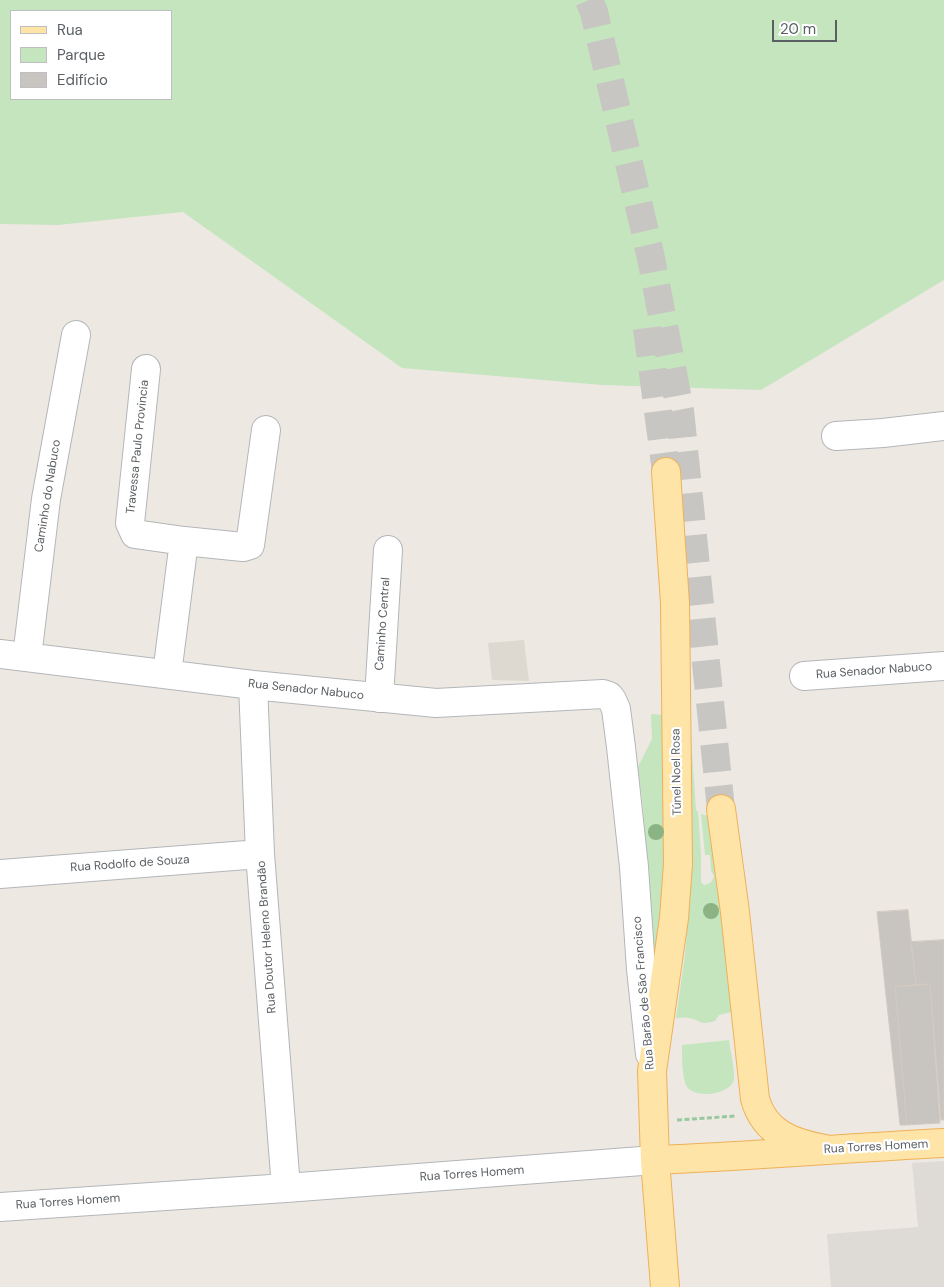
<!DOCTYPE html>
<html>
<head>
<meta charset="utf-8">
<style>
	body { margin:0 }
	#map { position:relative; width:944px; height:1287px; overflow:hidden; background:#ede9e2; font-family:"DM Sans",sans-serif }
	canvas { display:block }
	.legend { position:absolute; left:10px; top:10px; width:162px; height:90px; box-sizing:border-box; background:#fff; border:1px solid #bdbfc1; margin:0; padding:6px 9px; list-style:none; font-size:15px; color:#5a5f63 }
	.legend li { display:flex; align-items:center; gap:10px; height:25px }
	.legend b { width:25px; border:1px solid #bdbfc1 }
	.scale { position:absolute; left:772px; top:20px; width:65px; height:22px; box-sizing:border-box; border:2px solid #5a5f63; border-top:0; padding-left:6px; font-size:15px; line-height:18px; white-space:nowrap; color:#5a5f63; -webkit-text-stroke:4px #fff; paint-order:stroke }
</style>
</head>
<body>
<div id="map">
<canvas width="944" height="1287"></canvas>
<ul class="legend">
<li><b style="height:6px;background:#fee4a6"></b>Rua</li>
<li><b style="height:14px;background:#c4e5be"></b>Parque</li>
<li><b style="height:14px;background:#c8c4bf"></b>Edifício</li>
</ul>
<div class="scale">20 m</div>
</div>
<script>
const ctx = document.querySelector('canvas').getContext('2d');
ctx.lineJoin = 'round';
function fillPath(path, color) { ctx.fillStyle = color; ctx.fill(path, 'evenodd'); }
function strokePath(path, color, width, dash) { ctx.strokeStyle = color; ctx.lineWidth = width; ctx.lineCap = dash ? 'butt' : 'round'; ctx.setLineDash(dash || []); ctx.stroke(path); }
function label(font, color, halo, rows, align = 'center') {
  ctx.font = font + ' "DM Sans",sans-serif'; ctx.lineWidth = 4.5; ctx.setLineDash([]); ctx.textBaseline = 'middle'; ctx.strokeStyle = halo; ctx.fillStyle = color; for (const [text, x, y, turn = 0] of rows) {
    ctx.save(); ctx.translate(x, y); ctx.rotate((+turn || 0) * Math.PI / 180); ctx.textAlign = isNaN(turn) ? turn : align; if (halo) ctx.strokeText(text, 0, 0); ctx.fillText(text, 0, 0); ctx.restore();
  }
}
const industrial = new Path2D(`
	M944 1161V1287H831L827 1234 918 1227 912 1163Z`);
const education = new Path2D(`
	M524 640 529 681 492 680 488 643Z`);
const green = new Path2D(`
	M0 0H944V280L761 390 602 385 402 368 183 212 58 225 0 224ZM11 11H171V99H11Z
	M651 714 663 715 666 884 654 968 643 808 638 767 652 739Z
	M690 724 696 810 698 811 701 854V882L704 885C710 884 712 882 714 876L711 870 710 855H705L701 814 712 817 736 1011 719 1015 715 1021C698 1026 702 1020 689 1018 685 1017 680 1018 676 1018L685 955 690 893 688 729Z
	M729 1040C730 1049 735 1071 734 1079 731 1095 696 1099 687 1087 682 1079 682 1055 682 1045Z`);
const building = new Path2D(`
	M908 910 916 985 895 987 907 1125H900L877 912Z
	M944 940V1120H941L930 984 916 985 911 942Z
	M930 984 940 1123 907 1125 895 987Z`);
const majorTunnel = new Path2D(`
	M589 0 594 12 651 258 680 410 721 809
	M647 328 666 472`);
const path = new Path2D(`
	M677 1120 736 1116`);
const minor = new Path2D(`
	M146 369 130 523 135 534 184 541 243 547 250 545 266 430
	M836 436 883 433 944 426
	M0 654 253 685 436 703 603 694 609 696 612 700 616 709 621 747 634 867 641 969 650 1054
	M27 657 46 499 76 335
	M167 674 184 541
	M804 676 944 666
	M253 685 260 854 286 1188
	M379 698 388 550
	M0 874 260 854
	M0 1207 286 1188 655 1160`);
const major = new Path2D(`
	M721 809 735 912 755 1099C765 1134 793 1143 825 1149
	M655 1160C751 1156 847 1148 944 1143
	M665 1287 655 1160 652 1071 674 918 678 864 675 603 666 472`);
const trees = [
	[656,832],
	[711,911]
];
const streetNames = [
	["Travessa Paulo Provincia",138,447,-84],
	["Caminho do Nabuco",48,496,-81],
	["Caminho Central",383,624,-86],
	["Rua Senador Nabuco",874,671,-4],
	["Rua Senador Nabuco",306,690,6],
	["Túnel Noel Rosa",677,772,-91],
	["Rua Rodolfo de Souza",130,864,-4],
	["Rua Doutor Heleno Brandão",267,937,-94],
	["Rua Barão de São Francisco",644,993,-95],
	["Rua Torres Homem",876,1147,-3],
	["Rua Torres Homem",472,1174,-4],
	["Rua Torres Homem",68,1202,-4]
];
fillPath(industrial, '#dedbd6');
fillPath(education, '#ddd8d0');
fillPath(green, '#c4e5be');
fillPath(building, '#c8c4bf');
strokePath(building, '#d2cac0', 1);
strokePath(majorTunnel, '#c8c6c2', 28, [28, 14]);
strokePath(minor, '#b3b6b9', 30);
strokePath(major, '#efb059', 30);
strokePath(path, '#99c8a0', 3, [5, 2.5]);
strokePath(minor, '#fff', 28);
strokePath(major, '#fee4a6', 28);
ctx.fillStyle = '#8cb383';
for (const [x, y] of trees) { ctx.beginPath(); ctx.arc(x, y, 8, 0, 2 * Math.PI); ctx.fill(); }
label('12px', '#5a5f63', '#fff', streetNames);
</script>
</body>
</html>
